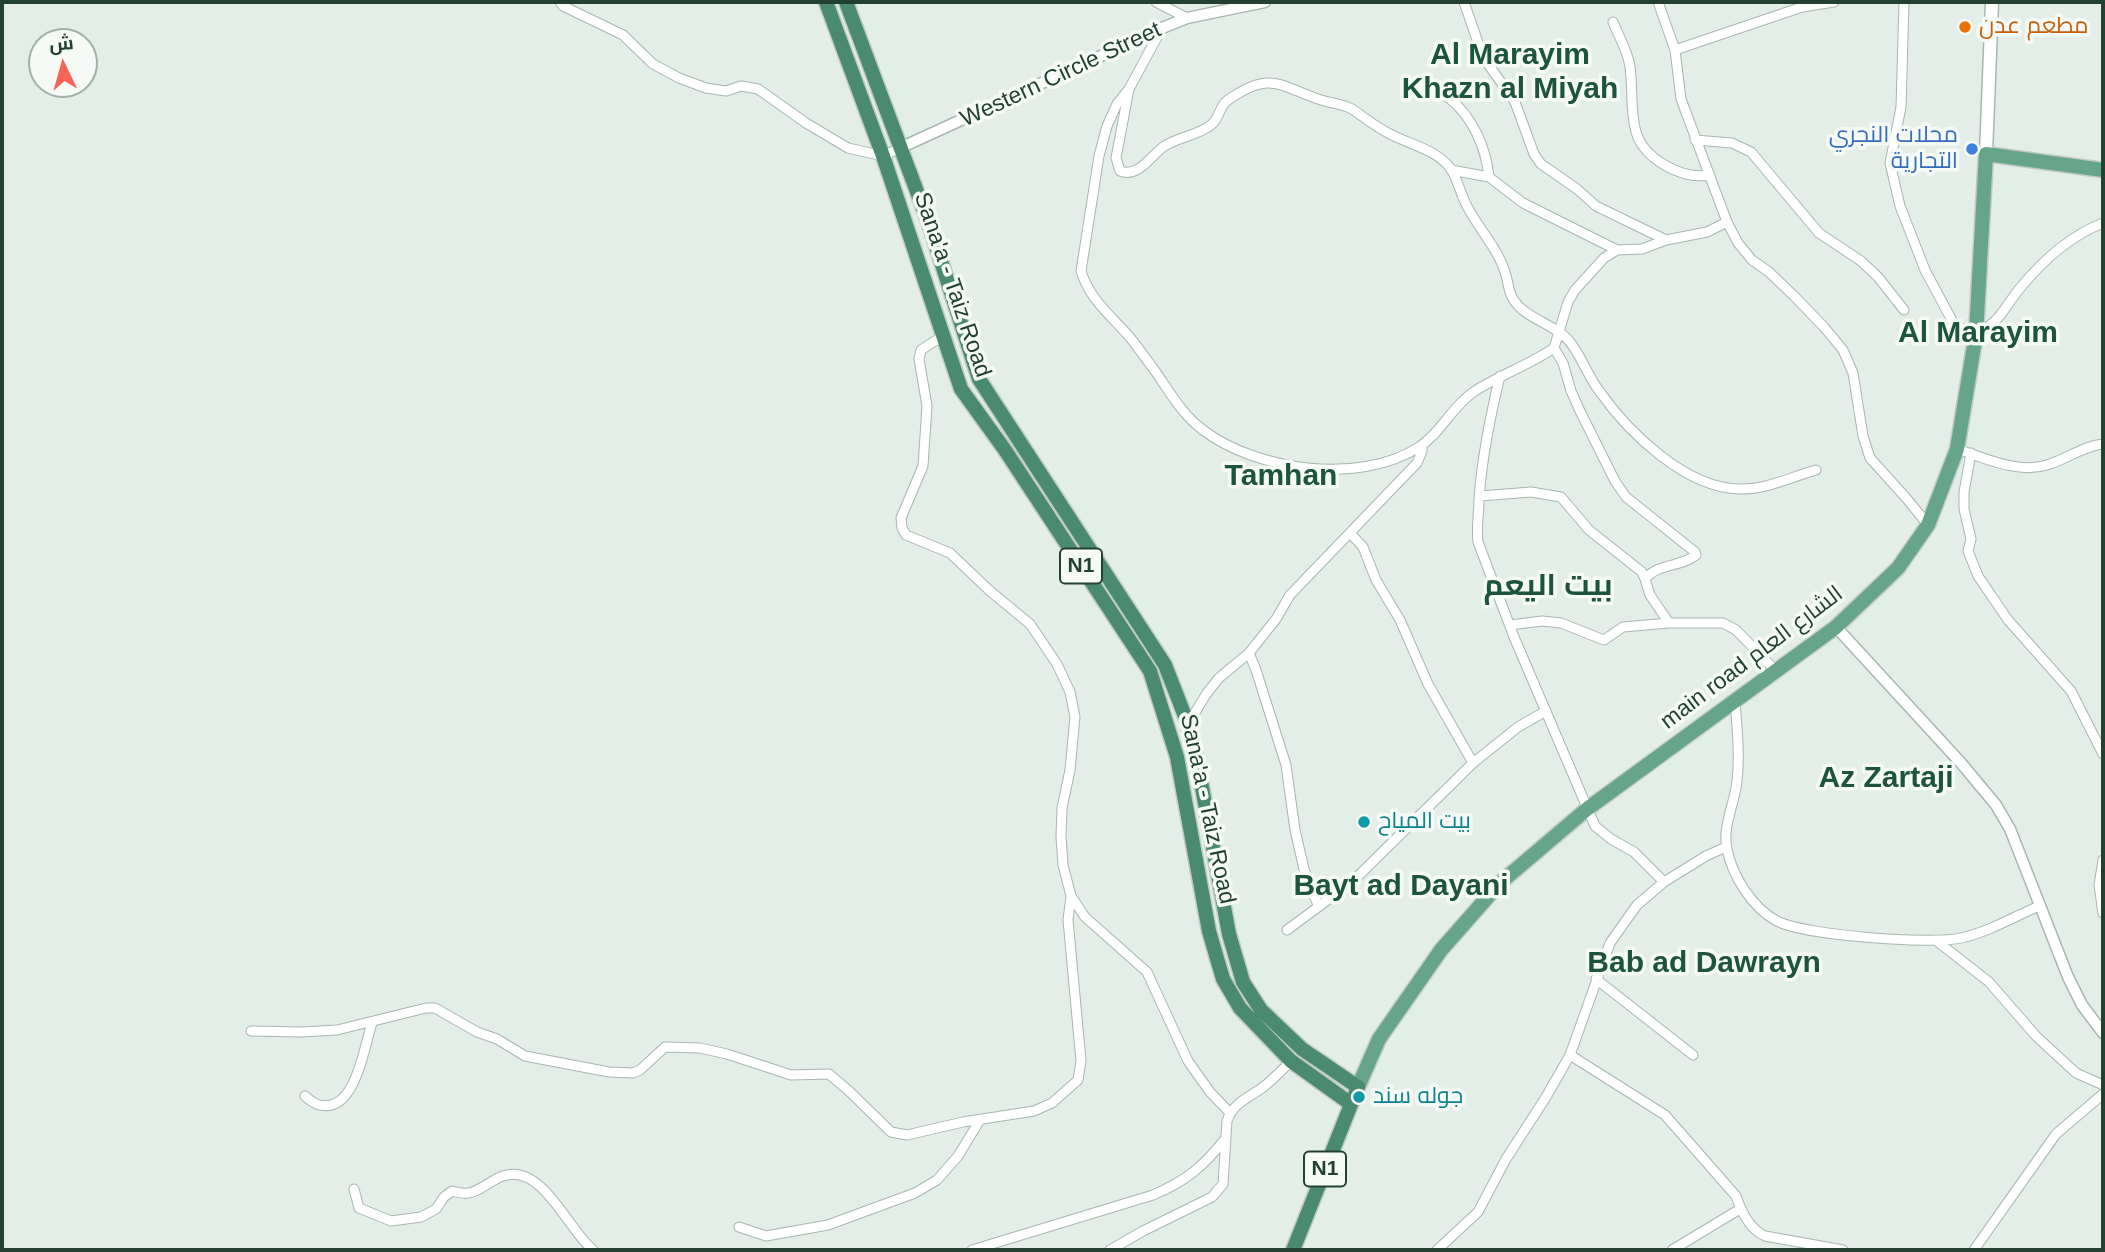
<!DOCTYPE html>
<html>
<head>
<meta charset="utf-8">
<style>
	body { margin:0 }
	#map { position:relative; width:2105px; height:1252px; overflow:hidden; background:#e4eee8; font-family:Arial,Cairo,sans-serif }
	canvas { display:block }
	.frame { position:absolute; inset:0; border:4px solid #224133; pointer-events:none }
	.north { position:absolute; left:28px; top:28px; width:70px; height:70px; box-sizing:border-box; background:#f5faf7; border:2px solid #a1b0a9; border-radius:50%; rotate:355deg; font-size:19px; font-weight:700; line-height:28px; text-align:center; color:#224133 }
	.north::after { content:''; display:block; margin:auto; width:24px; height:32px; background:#f76459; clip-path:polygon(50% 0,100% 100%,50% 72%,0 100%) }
</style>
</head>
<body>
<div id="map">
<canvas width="2105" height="1252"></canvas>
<div class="frame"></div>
<div class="north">ش</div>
</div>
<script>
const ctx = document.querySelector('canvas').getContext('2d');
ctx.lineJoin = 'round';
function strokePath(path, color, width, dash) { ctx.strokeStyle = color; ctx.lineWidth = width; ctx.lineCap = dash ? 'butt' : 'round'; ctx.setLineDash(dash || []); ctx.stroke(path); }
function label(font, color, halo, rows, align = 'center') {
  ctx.font = font + ' Arial,Cairo,sans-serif'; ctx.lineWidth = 7; ctx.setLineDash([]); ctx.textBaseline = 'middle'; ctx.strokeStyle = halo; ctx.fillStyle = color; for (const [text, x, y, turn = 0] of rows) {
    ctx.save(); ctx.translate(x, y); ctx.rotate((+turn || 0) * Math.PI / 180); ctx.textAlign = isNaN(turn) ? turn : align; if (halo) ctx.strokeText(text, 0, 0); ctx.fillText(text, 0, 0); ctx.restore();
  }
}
const minor = new Path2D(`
	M560 2 563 6 623 35 653 64 679 78 706 88 726 91 741 86 758 89 806 123 848 148 883 156 900 148
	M1156 2 1187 18
	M1464 2 1483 57 1515 102 1534 154 1541 164 1577 189 1596 206 1666 240 1707 232 1727 222
	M1658 2 1675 50 1681 99 1727 222 1738 243 1752 260 1769 272 1794 296 1824 327 1843 350 1853 373 1863 436 1870 458 1907 499 1928 525
	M1904 2 1901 107 1890 163 1900 206 1925 270 1955 326 1976 334C2003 320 2003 308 2021 287 2044 259 2070 236 2103 223
	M1613 22C1619 37 1628 51 1630 67 1633 88 1630 111 1636 132 1644 159 1682 180 1710 175
	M1162 28 1129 89 1117 104 1107 126 1099 156 1081 271C1089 298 1109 314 1127 334 1137 345 1144 357 1153 368 1168 389 1182 415 1203 430 1257 471 1360 485 1419 447 1441 433 1452 406 1475 391 1500 375 1529 365 1554 348L1568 302 1575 290 1604 258 1617 250 1642 249 1666 240
	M1675 50 1802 7 1834 2
	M1423 86C1431 90 1441 93 1449 98 1473 117 1486 148 1489 177
	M1129 89 1116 158 1120 171C1138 178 1150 157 1163 147 1177 137 1197 136 1211 125 1220 118 1219 106 1228 100 1271 70 1279 86 1321 100 1331 103 1343 104 1352 109 1365 118 1377 128 1392 135 1412 145 1437 150 1451 169 1458 180 1461 196 1468 208 1479 229 1498 249 1505 272 1508 280 1508 290 1512 297 1523 319 1555 323 1570 342 1582 357 1588 377 1600 392 1629 433 1686 488 1739 489 1766 490 1791 477 1816 470
	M1695 140 1732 143 1751 152 1819 233 1861 261 1878 277 1904 310
	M1451 170 1489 177 1523 203 1617 250
	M944 335 921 350 919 359 927 406 923 466 901 518 902 528 906 535 950 553 990 591 1030 624 1057 664 1070 692 1075 717 1070 770 1062 808 1061 837 1063 865 1071 896 1085 917 1147 972 1188 1061 1210 1092 1230 1113
	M1554 348 1563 363 1571 391 1580 411 1615 481 1626 497 1695 552 1696 555C1682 567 1658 563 1645 579L1650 595 1669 623
	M1500 376C1490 417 1482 457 1479 499 1479 514 1476 528 1478 542L1514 637 1595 826 1611 839 1634 852 1664 882
	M1957 449C1985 458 2018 474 2047 465 2067 459 2083 446 2103 444
	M1971 453 1964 492V509L1971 539 1968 551 1978 576 2008 620 2071 691 2103 754
	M1480 496 1531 492 1561 497 1589 530 1642 572 1645 579
	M1350 533 1363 547 1376 580 1400 620 1428 684 1473 763
	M1510 625 1542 621 1561 623 1604 640 1623 627 1669 623H1723L1736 630 1776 671
	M1249 653 1256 670 1286 765 1295 830 1304 869 1318 905
	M1735 701C1737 728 1740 754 1737 781 1735 803 1722 826 1727 849 1732 875 1752 908 1777 921 1803 935 1931 945 1961 938 1988 932 2014 917 2039 906
	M1188 724 1207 693 1219 678 1249 653 1276 619 1290 595 1417 463 1422 451V445
	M2103 860 2099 885 2103 913
	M1287 930 1352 882 1473 763 1518 727 1546 711
	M1938 942 1989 982 2036 1036 2076 1073 2103 1085
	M1596 979 1693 1055
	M251 1031 301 1032 337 1030 426 1008H435L477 1032 497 1039 525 1056 609 1072 633 1073 640 1070 665 1047 700 1048 727 1054 791 1075 829 1074 849 1091 891 1132 907 1135 963 1122 1034 1111 1052 1103 1078 1080 1081 1061 1068 920 1071 896
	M1570 1055 1665 1115 1736 1196C1741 1211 1749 1229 1765 1236L1843 1250
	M305 1096C308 1099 315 1104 319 1105 356 1114 364 1046 372 1023
	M354 1189 359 1208 391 1221 421 1217 436 1209 444 1197 452 1191C456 1192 463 1194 468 1193 481 1192 493 1177 507 1175 544 1167 569 1231 593 1250
	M739 1227 766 1236 828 1225 915 1193 937 1180 958 1156 980 1120
	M972 1250 1153 1195C1186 1181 1203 1167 1226 1138
	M1110 1250 1143 1231 1212 1197 1223 1184 1227 1121C1233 1103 1248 1098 1262 1088 1273 1080 1282 1070 1291 1061
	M1437 1250 1478 1212 1506 1159 1546 1097 1570 1055 1610 943 1637 905 1664 882 1706 856 1726 847
	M1672 1250 1740 1209
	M1974 1250 2056 1134 2103 1094`);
const tertiary = new Path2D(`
	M900 148 1162 28 1187 18 1265 2
	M1836 627 1961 763 1996 805 2010 829 2068 977 2082 1005 2103 1033`);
const secondary = new Path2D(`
	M1986 154 1992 2`);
const primary = new Path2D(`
	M1358 1087 1379 1039 1441 950 1500 883 1587 809 1836 627 1898 568 1928 525 1957 449 1976 334 1986 154 2103 170`);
const trunk = new Path2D(`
	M826 2 883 156 961 389 1005 450 1150 671 1177 757 1209 931 1223 979 1240 1008 1291 1061 1351 1104
	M846 2 928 221 979 379 1165 665 1188 724 1197 760 1229 934 1243 982 1261 1010 1302 1049 1358 1087 1293 1250`);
const markers = [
	[1965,27,7,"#e8710a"],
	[1972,149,7,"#3f7fe0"],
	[1364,822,7,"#0f9aa8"],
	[1359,1097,7,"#0f9aa8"]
];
const shields = [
	[1081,566,42],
	[1325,1169,42]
];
const shieldNames = [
	["N1",1081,566],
	["N1",1325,1169]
];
const foodNames = [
	["مطعم عدن",1979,27]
];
const streetNames = [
	["Western Circle Street",1061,75,-25],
	["Sana'a - Taiz Road",952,285,71],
	["main road الشارع العام",1752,658,-37],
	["Sana'a - Taiz Road",1207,809,78]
];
const shopNames = [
	["محلات النجري",1958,136],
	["التجارية",1958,162]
];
const cultureNames = [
	["بيت المياح",1378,822],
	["جوله سند",1373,1097]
];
const districtNames = [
	["Al Marayim",1510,56],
	["Khazn al Miyah",1510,90],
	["Al Marayim",1978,334],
	["Tamhan",1281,477],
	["بيت اليعم",1548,587],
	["Az Zartaji",1886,779],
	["Bayt ad Dayani",1401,887],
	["Bab ad Dawrayn",1704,964]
];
strokePath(minor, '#a6b7ae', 11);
strokePath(tertiary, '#a6b7ae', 13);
strokePath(secondary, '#a2baad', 15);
strokePath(primary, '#c1cac6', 17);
strokePath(trunk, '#c1cac6', 17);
strokePath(minor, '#fff', 9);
strokePath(tertiary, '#fff', 10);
strokePath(secondary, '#fff', 12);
strokePath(primary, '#67a58a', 14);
strokePath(trunk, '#4a8a70', 14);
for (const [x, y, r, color] of markers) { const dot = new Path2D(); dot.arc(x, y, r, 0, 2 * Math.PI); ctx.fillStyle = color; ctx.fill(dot); strokePath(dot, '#f5faf7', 2.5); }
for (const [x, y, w] of shields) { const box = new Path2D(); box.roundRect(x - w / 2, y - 17.5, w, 35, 5); ctx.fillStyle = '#f5faf7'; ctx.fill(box); strokePath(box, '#224133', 2); }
label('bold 21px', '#224133', null, shieldNames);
label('23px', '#c56008', '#f5faf7', foodNames, 'left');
label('23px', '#224133', '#f5faf7', streetNames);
label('23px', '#366cbe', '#f5faf7', shopNames, 'right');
label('23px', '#0d838f', '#f5faf7', cultureNames, 'left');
label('bold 30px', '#1d543d', '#f5faf7', districtNames);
</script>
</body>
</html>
